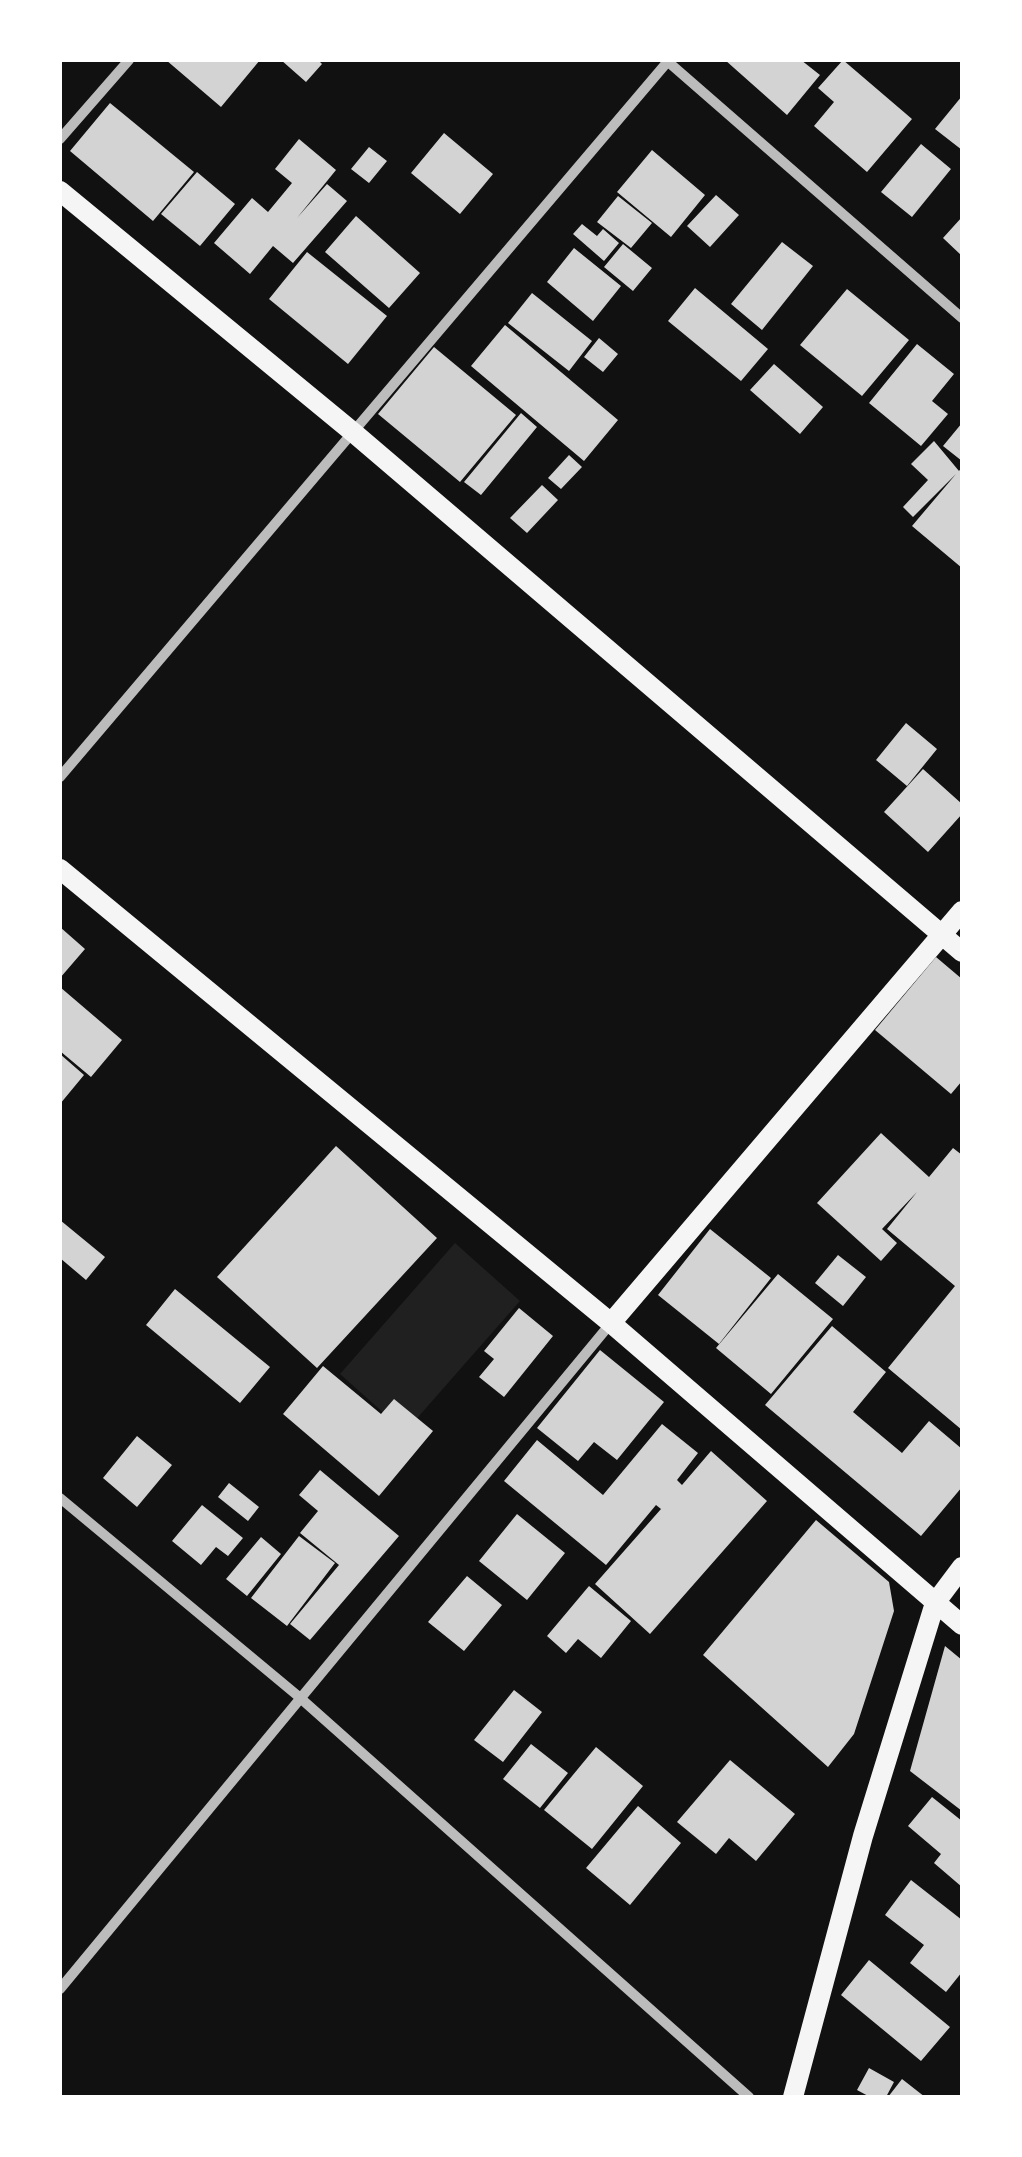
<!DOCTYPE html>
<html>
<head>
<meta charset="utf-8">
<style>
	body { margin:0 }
	#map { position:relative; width:1022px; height:2157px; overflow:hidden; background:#111; font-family:"Asap Condensed",sans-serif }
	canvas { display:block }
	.frame { position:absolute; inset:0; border:62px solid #fff; pointer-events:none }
</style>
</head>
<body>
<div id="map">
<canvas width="1022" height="2157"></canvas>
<div class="frame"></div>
</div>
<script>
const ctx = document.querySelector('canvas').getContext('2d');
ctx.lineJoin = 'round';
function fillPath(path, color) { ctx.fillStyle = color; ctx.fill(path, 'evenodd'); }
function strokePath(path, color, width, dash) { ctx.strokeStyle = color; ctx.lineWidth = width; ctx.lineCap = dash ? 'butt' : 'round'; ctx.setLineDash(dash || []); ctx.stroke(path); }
const green = new Path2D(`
	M455 1243 520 1301 405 1432 340 1374Z`);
const building = new Path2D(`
	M166 60H260L221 107Z
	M281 60H318L322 64 306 82Z
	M725 60H801L820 75 787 115Z
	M843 60 912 119 867 172 814 126 834 102 818 88Z
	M962 96V150L935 129Z
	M110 103 194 172 153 221 70 151Z
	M444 133 493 174 460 214 411 173Z
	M299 139 336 170 297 218 327 184 347 201 293 263 273 246 250 274 214 243 252 198 268 212 292 183 275 169Z
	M921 144 951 169 912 217 881 192Z
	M369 147 387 161 369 183 351 169Z
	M652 150 705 195 671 237 617 192Z
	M197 172 235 204 200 246 161 214Z
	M716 195 739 215 710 247 687 226Z
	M618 196 652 223 631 248 597 222Z
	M356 216 420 273 389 308 325 252Z
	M962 217V256L943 238Z
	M582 224 597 236 603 229 619 243 604 261 573 234Z
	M782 242 813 266 762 330 731 304Z
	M623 244 652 268 633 291 604 267Z
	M574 248 621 286 593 321 547 282Z
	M307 252 387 316 348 364 269 299Z
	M695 288 768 349 741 381 668 321Z
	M847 289 909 340 862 396 800 345Z
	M532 293 592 341 569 371 508 323Z
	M505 325 618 420 584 461 471 366Z
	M599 338 618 354 603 372 584 357Z
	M917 344 954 374 932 401 948 414 921 446 869 403Z
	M434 347 516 415 460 482 378 414Z
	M774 364 823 407 800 434 750 390Z
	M521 413 537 427 481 495 464 482Z
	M962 423V461L943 446Z
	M934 441 959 471 962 467V568L912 526 956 474 913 517 903 507 928 480 911 464Z
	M569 455 582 467 561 489 548 478Z
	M542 485 558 500 527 533 510 518Z
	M906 723 937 749 907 786 876 760Z
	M923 769 962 804V814L928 852 884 812Z
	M60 927 85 949 60 978Z
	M936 957 962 979V1081L951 1094 875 1030Z
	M60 987 122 1040 91 1077 60 1051Z
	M60 1054 84 1075 60 1104Z
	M881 1133 929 1177 953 1148 962 1155V1430L888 1368 955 1286 887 1229 917 1192 882 1229 897 1243 881 1261 817 1203Z
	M336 1146 437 1238 317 1368 217 1277Z
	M60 1220 105 1257 86 1280 60 1258Z
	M710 1229 771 1278 719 1344 658 1295Z
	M838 1255 866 1277 843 1306 815 1283Z
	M778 1274 833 1319 771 1394 716 1348Z
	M175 1289 270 1367 240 1403 146 1325Z
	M519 1308 553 1336 504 1397 479 1377 494 1359 484 1351Z
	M832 1326 886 1372 853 1412 902 1453 929 1421 962 1449V1487L921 1536 765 1405Z
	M600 1350 664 1402 617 1460 594 1442 578 1461 537 1428Z
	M323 1366 381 1414 394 1399 433 1431 379 1496 283 1414Z
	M662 1424 698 1453 677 1480 682 1485 711 1451 767 1501 650 1634 595 1584 661 1509 656 1505 606 1565 504 1481 537 1440 603 1495Z
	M137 1436 172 1465 137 1507 103 1478Z
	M320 1470 399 1536 310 1640 290 1624 339 1565 300 1533 318 1511 299 1495Z
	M229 1483 259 1507 248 1521 218 1497Z
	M202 1505 243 1538 228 1556 216 1547 201 1565 172 1541Z
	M517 1514 565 1553 527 1600 479 1561Z
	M816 1520 889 1582 894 1611 854 1734 828 1767 703 1655Z
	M299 1536 335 1563 287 1626 251 1598Z
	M261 1537 281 1554 247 1596 226 1579Z
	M467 1576 502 1605 464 1651 428 1622Z
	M589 1586 631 1621 601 1658 578 1639 566 1653 547 1636Z
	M945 1646 962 1660V1811L910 1771Z
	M514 1690 542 1712 503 1762 474 1740Z
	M531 1744 568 1773 540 1808 503 1779Z
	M596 1747 643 1786 592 1849 544 1810Z
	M730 1760 795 1814 756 1861 729 1838 716 1854 677 1822Z
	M932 1797 962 1821V1887L934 1863 941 1854 908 1826Z
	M638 1806 681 1843 630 1905 586 1868Z
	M911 1880 962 1920V1972L946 1992 910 1963 924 1945 885 1915Z
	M869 1960 950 2027 921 2061 841 1995Z
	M869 2068 894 2082 886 2097H870L857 2090Z
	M902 2079 925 2097H888Z`);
const minor = new Path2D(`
	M666 60 962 318
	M60 139 129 60
	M60 777 669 60
	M60 1498 298 1696 749 2097
	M60 1989 611 1323`);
const secondary = new Path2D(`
	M60 191 354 433 962 952
	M60 869 611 1323 962 1625
	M611 1323 962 911
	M793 2097 863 1836 935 1603 962 1567`);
fillPath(green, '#202020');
fillPath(building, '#d3d3d3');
strokePath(minor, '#bcbcbc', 10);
strokePath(secondary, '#f5f5f5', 20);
</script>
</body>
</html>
